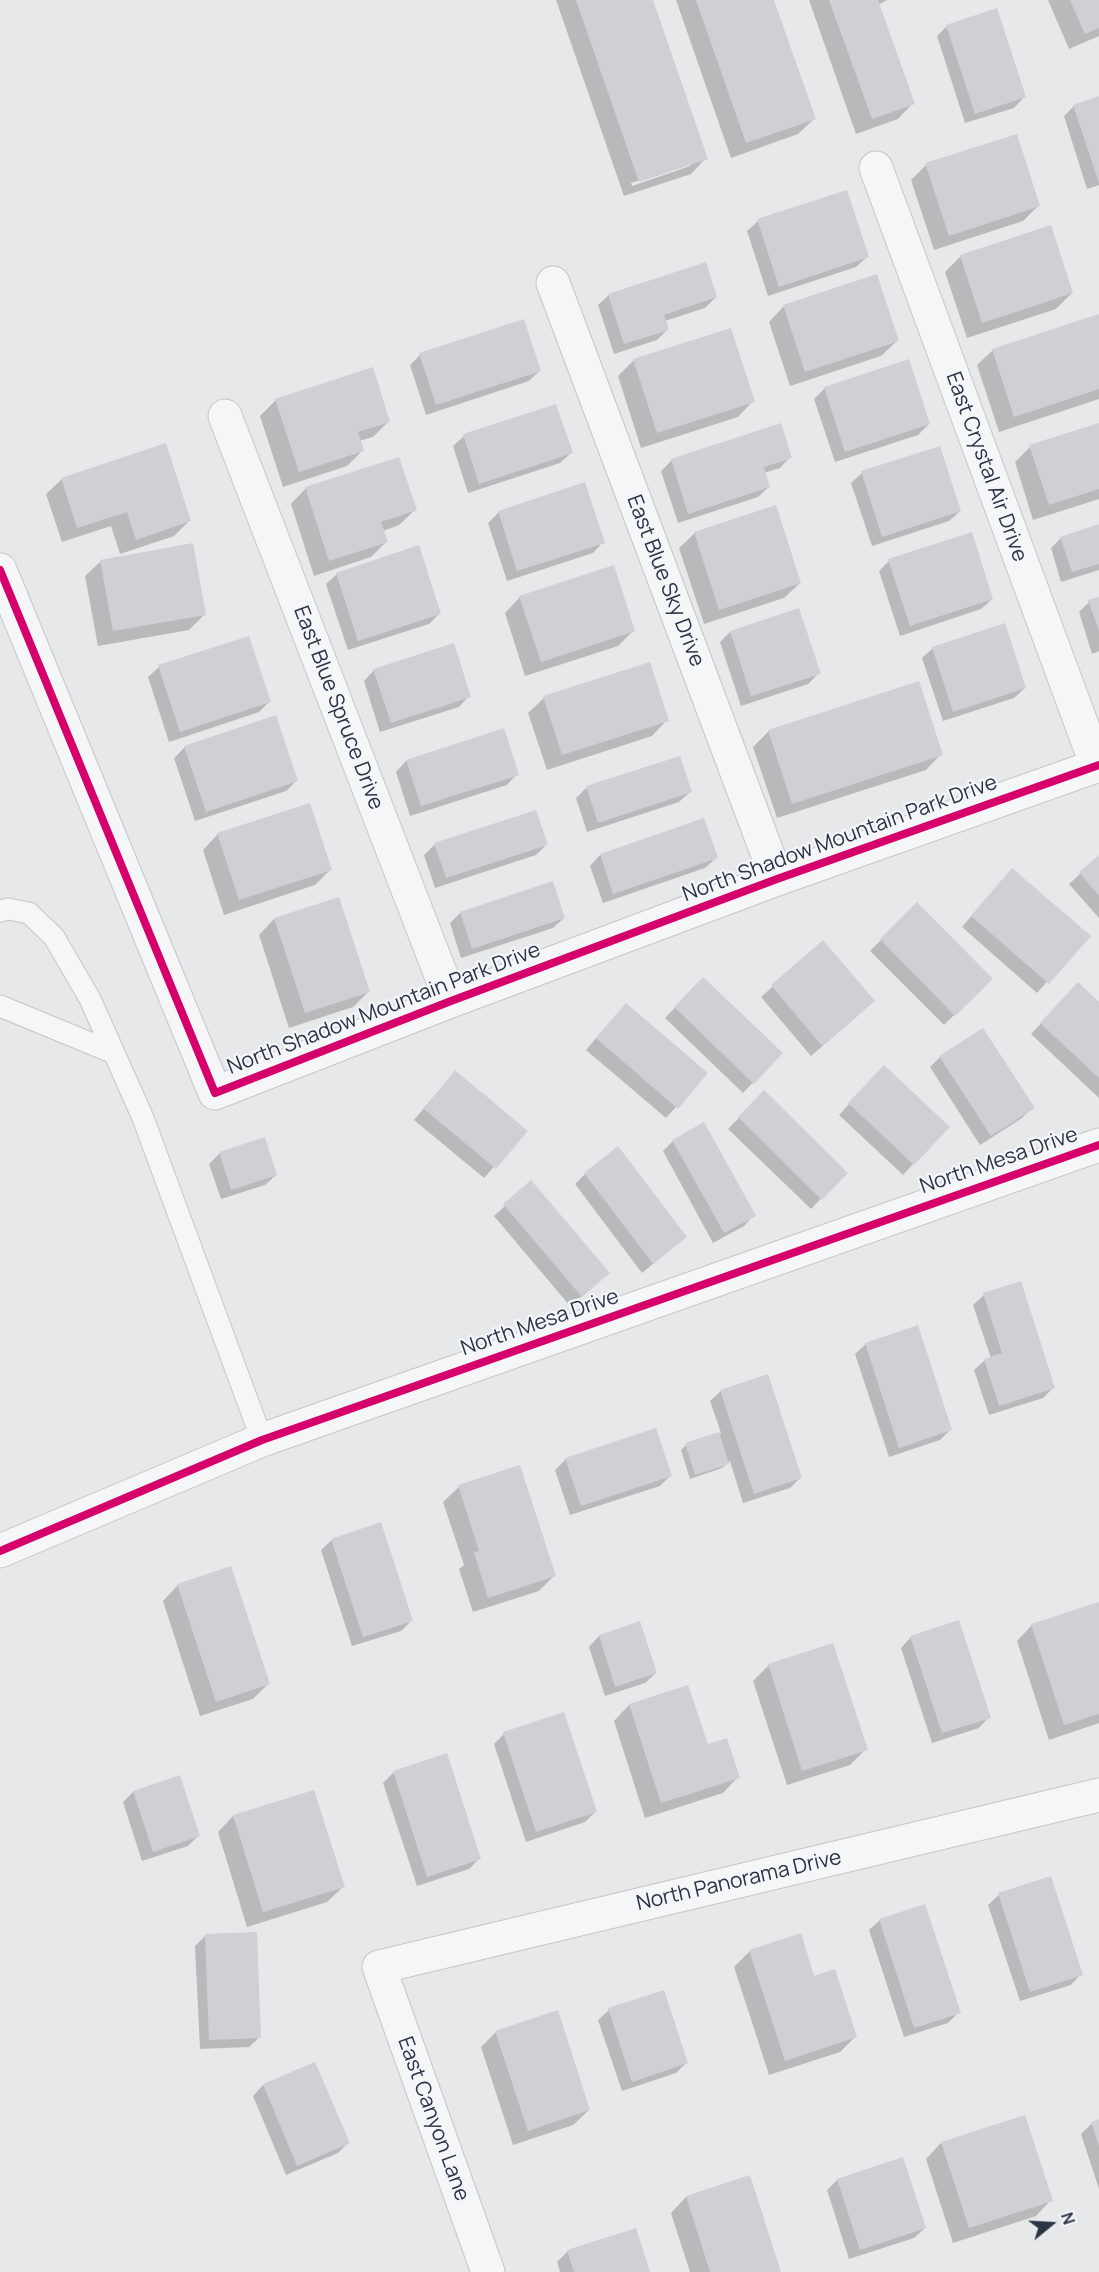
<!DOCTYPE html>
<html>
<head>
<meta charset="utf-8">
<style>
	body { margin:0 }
	#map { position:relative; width:1099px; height:2272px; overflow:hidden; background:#e6e8ea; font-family:Manrope,sans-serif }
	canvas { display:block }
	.north { position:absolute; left:1021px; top:2194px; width:60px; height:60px; -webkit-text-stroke:4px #f4f6f9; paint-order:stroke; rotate:72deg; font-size:16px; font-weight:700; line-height:24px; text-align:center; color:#2b3445 }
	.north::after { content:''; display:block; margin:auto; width:21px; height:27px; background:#2b3445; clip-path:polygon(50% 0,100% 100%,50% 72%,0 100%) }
</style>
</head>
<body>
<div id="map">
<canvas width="1099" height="2272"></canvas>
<div class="north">N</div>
</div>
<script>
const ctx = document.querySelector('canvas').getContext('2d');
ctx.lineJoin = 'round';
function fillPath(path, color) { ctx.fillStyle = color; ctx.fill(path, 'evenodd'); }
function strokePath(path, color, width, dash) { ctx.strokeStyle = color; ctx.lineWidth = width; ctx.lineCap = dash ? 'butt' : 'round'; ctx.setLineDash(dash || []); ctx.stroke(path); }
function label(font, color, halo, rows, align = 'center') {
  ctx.font = font + ' Manrope,sans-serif'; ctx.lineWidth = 4.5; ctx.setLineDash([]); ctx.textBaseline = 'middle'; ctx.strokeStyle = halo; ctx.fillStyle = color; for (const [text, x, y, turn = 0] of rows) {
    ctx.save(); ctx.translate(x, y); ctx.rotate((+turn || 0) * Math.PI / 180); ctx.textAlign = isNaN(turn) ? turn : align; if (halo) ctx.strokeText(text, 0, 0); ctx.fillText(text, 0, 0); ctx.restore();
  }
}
const shadow = new Path2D(`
	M556 0H651L706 158 691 174 624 196ZM690 163V166L632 186 631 183Z
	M676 0H772L814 119 798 134 731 158Z
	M809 0H887L878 5 913 103 898 119 856 134Z
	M1048 0H1099V36L1069 49Z
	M947 26 1024 97 1014 108 965 123 937 36Z
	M1099 98V185L1087 189 1064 116 1074 106Z
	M926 165 1038 206 1023 221 934 250 911 180Z
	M758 221 867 257 856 267 768 296 747 231Z
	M961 256 1072 293 1056 309 967 338 945 272Z
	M609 295 716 297 705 308 665 321 668 329 657 340 614 354 598 305Z
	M784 306 897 341 881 356 790 386 769 322Z
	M1099 315V399L999 432 977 365 993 350Z
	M730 329 753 401 738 417 641 448 618 376 633 361Z
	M420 355 539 371 529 381 426 415 410 365Z
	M825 388 929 424 918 435 835 462 814 399Z
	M276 400 389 421 373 437 359 441 362 451 347 466 283 487 260 416Z
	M1099 424V499L1033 520 1015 462 1030 447Z
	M780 425 790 457 780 468 764 473 769 487 758 497 678 523 661 471 671 461Z
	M464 436 571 453 560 463 468 493 453 446Z
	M862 473 960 511 949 521 872 546 851 483Z
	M62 479 189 521 174 536 120 554 111 526 62 542 46 494Z
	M306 488 415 510 399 525 383 531 386 542 371 557 314 576 291 504Z
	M499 512 603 542 593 553 507 581 488 523Z
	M1099 526V570L1061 582 1051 548 1061 538Z
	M695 533 800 583 784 598 704 624 679 548Z
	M101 561 205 614 189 630 98 646 85 576Z
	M889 561 992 599 981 609 900 636 879 571Z
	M337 574 440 613 429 624 348 650 326 584Z
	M520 597 633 631 618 646 525 676 505 613Z
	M1099 598V651L1092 654 1079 612 1089 602Z
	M730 632 819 673 808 684 741 706 720 642Z
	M933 648 1025 688 1014 698 943 721 922 658Z
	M159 667 269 702 259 712 169 742 148 677Z
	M374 670 469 696 459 707 380 732 364 681Z
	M544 698 667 720 652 736 547 770 528 713Z
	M769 731 941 754 926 770 777 818 753 747Z
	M185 747 296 781 286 791 195 821 174 758Z
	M406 761 517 774 507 785 410 816 396 772Z
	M587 787 690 792 679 802 587 832 576 798Z
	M218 834 330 870 315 885 224 915 203 850Z
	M435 844 546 845 536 855 435 888 424 855Z
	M600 855 716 858 705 868 603 903 590 866Z
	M1099 857V918L1069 884Z
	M1002 880 1088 936 1037 993 962 927Z
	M917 904 991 979 944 1025 870 951Z
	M460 913 564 918 553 928 461 958 450 923Z
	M274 919 368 992 353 1007 289 1028 259 935Z
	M823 942 863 1011 811 1056 761 997Z
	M703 979 781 1053 743 1093 665 1018Z
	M1068 995 1099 1004V1098L1031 1034Z
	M616 1015 706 1074 666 1118 586 1050Z
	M940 1057 1033 1107 1022 1118 980 1145 930 1067Z
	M873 1078 948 1127 903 1175 839 1115Z
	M445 1083 525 1131 484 1178 414 1120Z
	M764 1092 846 1173 811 1209 728 1129Z
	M673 1141 754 1215 744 1226 713 1243 663 1151Z
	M220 1153 276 1175 265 1185 221 1199 209 1164Z
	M585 1174 686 1237 642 1273 575 1184Z
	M531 1182 597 1283 570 1306 494 1216Z
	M984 1295 1054 1387 1043 1398 989 1415 974 1370 985 1360 991 1358 973 1305Z
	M866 1344 950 1430 940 1440 889 1457 855 1354Z
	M721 1391 800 1478 790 1488 743 1503 730 1461 722 1468 690 1479 681 1450 686 1445 721 1433 710 1401Z
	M566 1459 670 1476 660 1486 570 1515 555 1470Z
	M459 1487 555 1575 539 1591 473 1612 459 1569 464 1565 443 1502Z
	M332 1540 412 1620 401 1631 352 1646 321 1550Z
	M178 1585 268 1684 253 1699 200 1716 163 1601Z
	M1099 1603V1723L1049 1740 1017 1641 1032 1625Z
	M599 1636 656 1673 645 1683 605 1696 589 1647Z
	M911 1637 989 1717 979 1728 932 1743 901 1648Z
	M832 1645 866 1749 850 1765 787 1785 753 1681 768 1666Z
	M687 1686 707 1746 738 1777 723 1793 645 1818 614 1721 629 1705Z
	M504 1734 595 1812 585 1822 526 1842 494 1744Z
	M394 1772 480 1858 469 1869 417 1886 383 1783Z
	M133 1792 198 1836 188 1846 142 1861 123 1802Z
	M313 1792 343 1887 327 1902 247 1927 218 1832 233 1816Z
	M999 1895 1081 1974 1071 1985 1020 2001 988 1905Z
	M880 1920 959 2012 948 2023 904 2037 869 1930Z
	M206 1935 260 2037 249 2047 200 2049 195 1946Z
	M750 1951 813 1977 855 2037 840 2052 769 2075 734 1967Z
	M609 2010 686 2063 676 2073 622 2091 598 2020Z
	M496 2032 589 2110 573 2125 513 2145 481 2047Z
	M263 2085 348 2143 338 2153 286 2175 253 2096Z
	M1024 2116 1051 2200 1036 2216 953 2243 926 2159 941 2143Z
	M1099 2121V2189L1081 2134 1092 2123Z
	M749 2177 780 2272H690L671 2213 686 2197Z
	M837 2180 925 2228 914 2238 849 2259 827 2190Z
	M568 2251 649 2272H560L557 2262Z`);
const building = new Path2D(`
	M576 0H653L708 159 639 182Z
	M696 0H774L816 119 746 143Z
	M829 0H878L915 104 872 119Z
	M1070 0H1099V28L1085 34Z
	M997 8 1026 97 975 114 946 25Z
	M1099 96V183L1073 105Z
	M1017 134 1040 206 949 236 925 163Z
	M847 190 869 257 779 287 757 219Z
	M1051 225 1073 293 982 323 960 255Z
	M706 262 717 297 664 315 669 330 624 344 608 294Z
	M877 274 899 341 805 372 783 305Z
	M1099 314V389L1014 417 992 349Z
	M524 319 541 371 436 405 419 353Z
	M731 328 755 402 657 433 633 359Z
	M909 359 930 424 845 452 824 387Z
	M373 367 390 422 358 432 364 451 299 472 275 399Z
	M556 404 573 453 479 484 463 434Z
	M781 423 792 458 764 467 770 487 688 514 671 459Z
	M1099 423V489L1049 505 1029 445Z
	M166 443 191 521 136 540 127 512 77 528 61 478Z
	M940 446 961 511 882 537 861 471Z
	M399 457 417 510 381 522 388 542 329 561 305 487Z
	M585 482 605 543 517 571 498 511Z
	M776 505 801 583 719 610 694 532Z
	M1099 524V564L1072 572 1060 537Z
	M972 532 993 599 910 626 888 559Z
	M193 543 206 615 113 631 100 560Z
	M419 545 441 614 358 641 336 573Z
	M614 565 635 631 541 662 519 596Z
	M1099 597V631L1088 600Z
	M799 608 821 674 751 696 730 631Z
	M1005 623 1026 688 953 712 932 647Z
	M249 636 271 702 180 732 158 665Z
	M454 643 471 697 391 723 373 669Z
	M650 662 669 721 562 755 543 696Z
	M919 681 943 755 792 804 768 730Z
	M276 715 298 781 206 812 184 746Z
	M504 728 519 775 421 806 406 760Z
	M680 756 692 792 598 823 586 786Z
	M310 803 332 870 239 900 217 833Z
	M536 810 548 845 446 878 434 843Z
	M704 818 718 858 613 894 600 854Z
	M1099 855V896L1079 872Z
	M1012 868 1091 936 1049 984 971 916Z
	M553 881 565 918 472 949 460 912Z
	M339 897 370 992 305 1013 274 918Z
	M917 902 993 979 955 1016 880 939Z
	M823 940 875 1001 822 1046 771 985Z
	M703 977 783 1053 754 1084 674 1007Z
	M1078 982 1099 1002V1078L1040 1023Z
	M626 1003 708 1073 678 1109 596 1038Z
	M983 1028 1035 1108 991 1136 939 1056Z
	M884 1065 950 1127 914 1165 848 1103Z
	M455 1070 528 1131 496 1169 424 1109Z
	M764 1090 848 1173 822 1200 738 1117Z
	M704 1122 756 1216 724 1233 672 1140Z
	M265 1137 277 1175 231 1190 219 1152Z
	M618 1146 687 1237 653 1264 584 1173Z
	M531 1180 610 1273 582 1297 503 1204Z
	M1021 1281 1055 1388 999 1406 984 1359 1002 1353 983 1293Z
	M918 1325 952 1430 899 1448 865 1343Z
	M768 1374 802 1478 754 1494 720 1390Z
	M656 1428 672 1476 581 1506 565 1458Z
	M719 1432 729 1464 695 1475 685 1443Z
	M520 1465 556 1576 488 1598 474 1552 479 1551 458 1485Z
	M381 1522 413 1621 363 1637 331 1539Z
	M231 1566 270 1684 216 1702 177 1584Z
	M1099 1602V1714L1064 1725 1031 1624Z
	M959 1620 991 1718 942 1733 910 1636Z
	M640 1621 657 1673 615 1687 599 1635Z
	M833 1643 868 1750 802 1771 768 1664Z
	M688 1685 708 1744 727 1738 740 1778 661 1803 629 1704Z
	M564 1712 597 1812 536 1832 503 1732Z
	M447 1753 481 1859 427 1877 393 1771Z
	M180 1775 200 1836 153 1852 133 1791Z
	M314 1790 345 1887 263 1912 233 1815Z
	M1051 1876 1083 1975 1030 1992 998 1893Z
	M925 1904 961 2013 914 2028 879 1919Z
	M257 1932 261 2038 209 2040 205 1934Z
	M801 1933 814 1976 835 1969 857 2037 785 2061 749 1950Z
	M664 1990 688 2063 632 2082 608 2008Z
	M558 2010 590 2110 528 2131 495 2031Z
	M315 2062 350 2143 297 2166 263 2084Z
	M1025 2115 1053 2201 969 2228 941 2142Z
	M1099 2119V2146L1091 2122Z
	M903 2157 926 2228 860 2250 837 2179Z
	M750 2175 781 2272H710L686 2196Z
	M636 2228 650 2272H574L567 2250Z`);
const service = new Path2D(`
	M0 911 8 909 29 913 54 937 90 999 143 1118 262 1440
	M0 1006 114 1053`);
const minor = new Path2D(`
	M876 168 1097 766
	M553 283 777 879
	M225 416 451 1001
	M0 570 215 1093 451 1001 777 879 1099 765
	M0 1551 262 1440 1099 1145
	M488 2272 379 1967 1099 1795`);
const cycleway = new Path2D(`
	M0 570 215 1093 451 1001 777 879 1099 765
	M0 1551 262 1440 1099 1145`);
const streetNames = [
	["East Crystal Air Drive",986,467,70],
	["East Blue Sky Drive",665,581,69],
	["East Blue Spruce Drive",338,708,69],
	["North Shadow Mountain Park Drive",840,839,-20],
	["North Shadow Mountain Park Drive",384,1009,-21],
	["North Mesa Drive",999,1161,-19],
	["North Mesa Drive",540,1323,-19],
	["North Panorama Drive",739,1881,-13],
	["East Canyon Lane",433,2119,70]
];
fillPath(shadow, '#0003');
fillPath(building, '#ced0d3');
strokePath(service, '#c4c6c8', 23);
strokePath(minor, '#c4c6c8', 35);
strokePath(service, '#f5f6f7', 21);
strokePath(minor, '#f5f6f7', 33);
strokePath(cycleway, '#d6006c', 8);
label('21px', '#2b3445', '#f4f6f9', streetNames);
</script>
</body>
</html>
